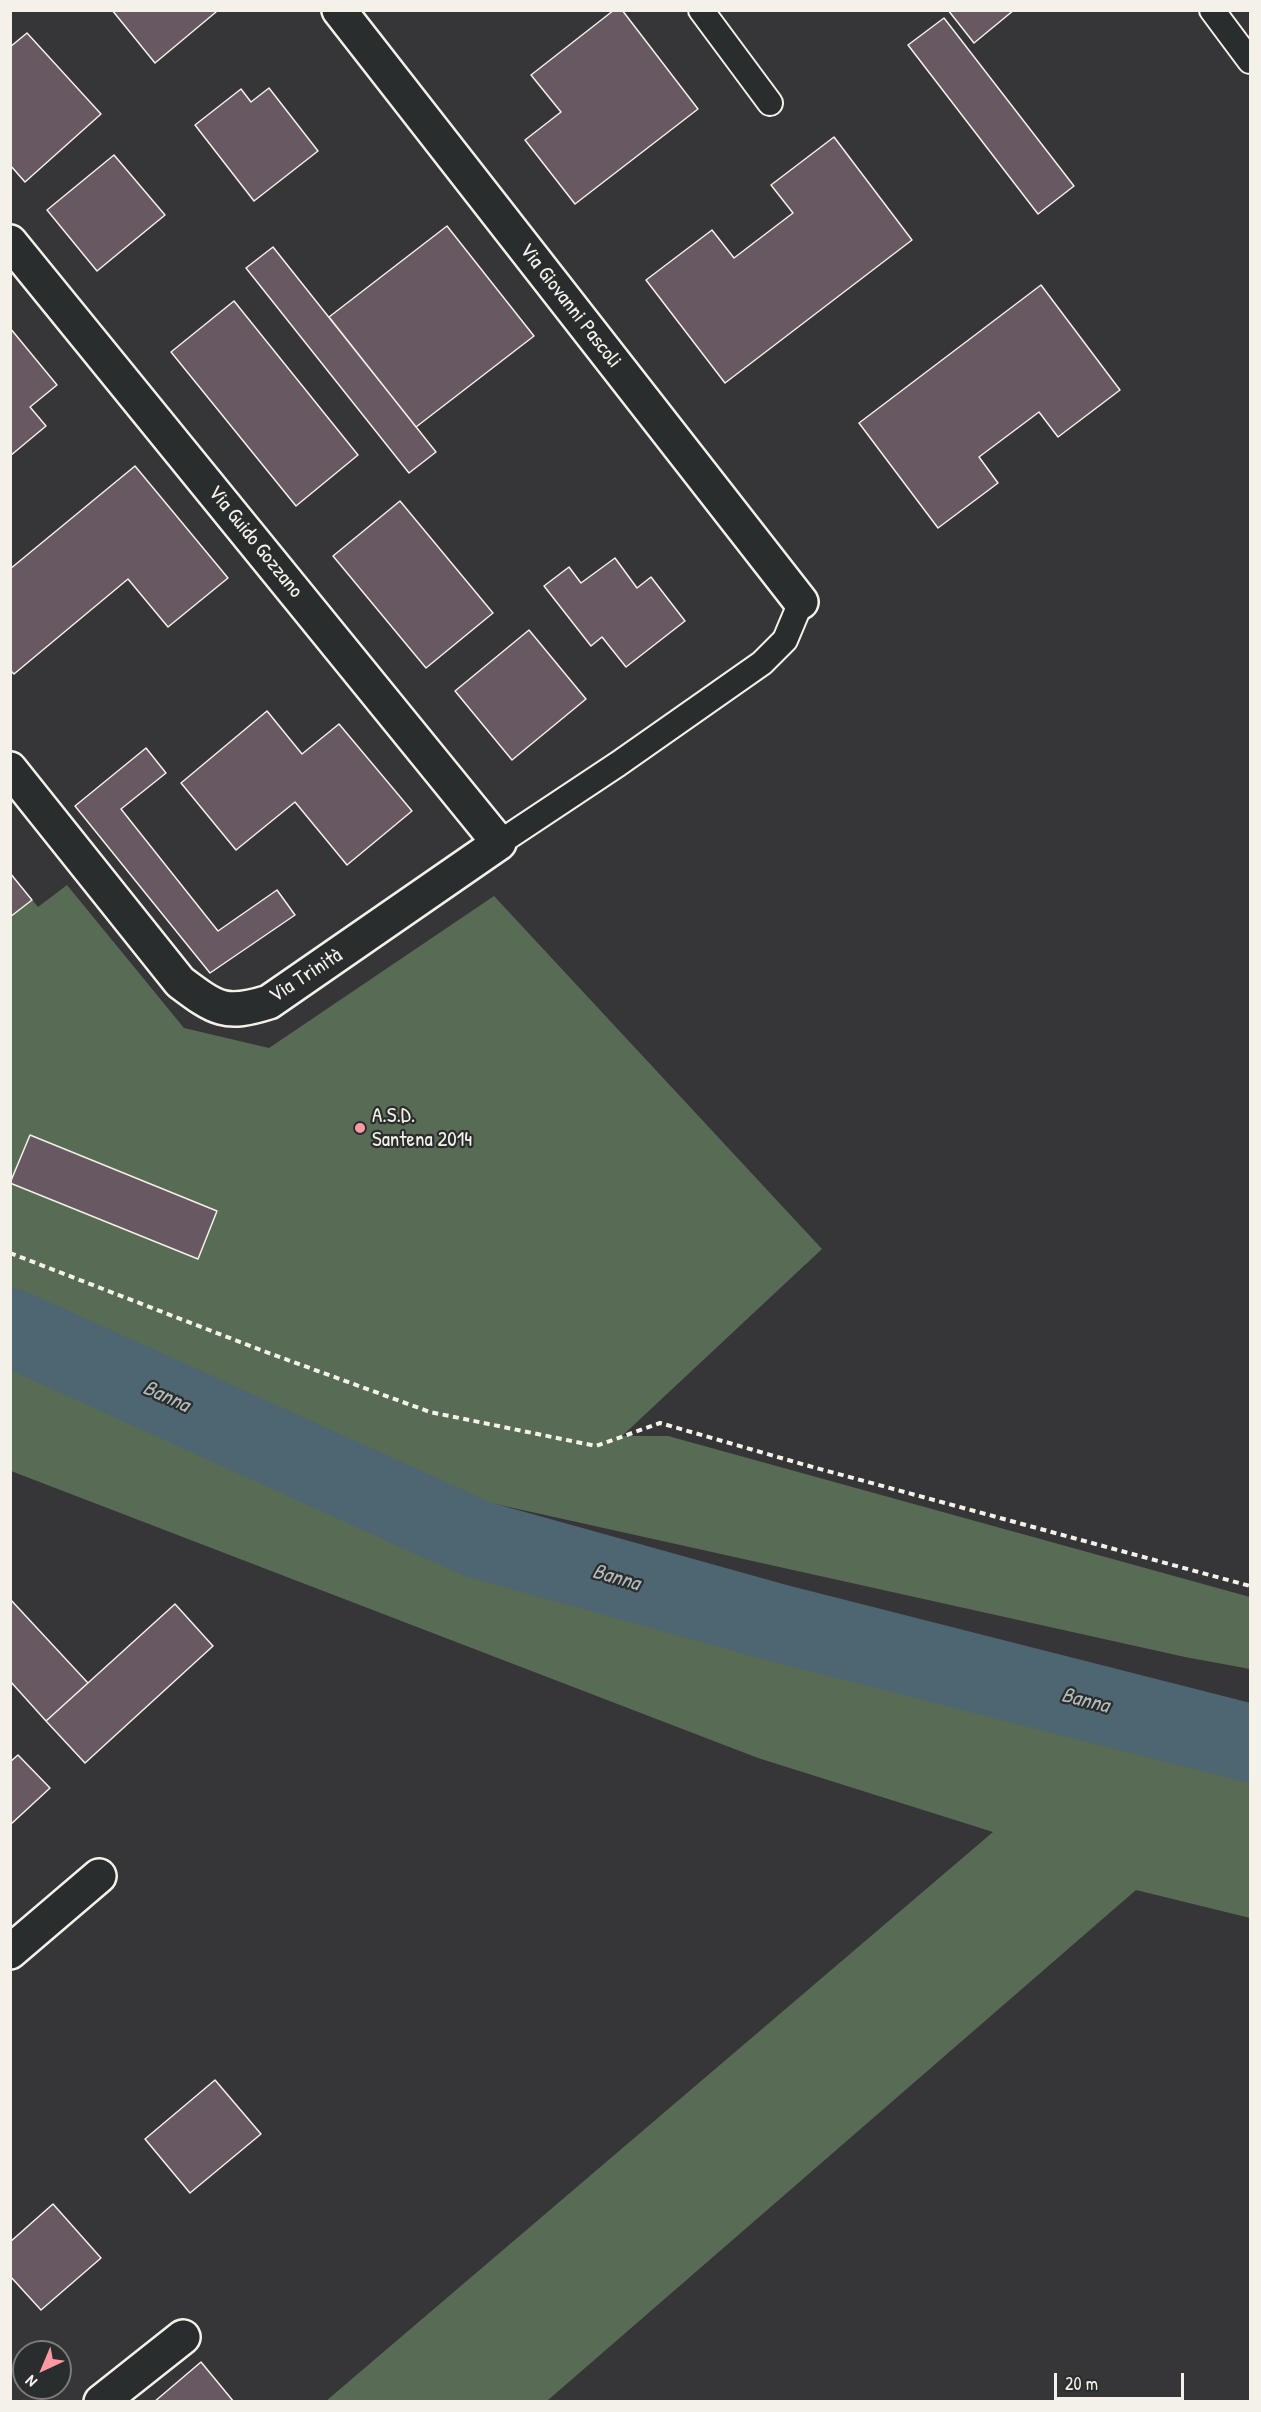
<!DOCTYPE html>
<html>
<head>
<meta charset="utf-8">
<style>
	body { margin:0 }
	#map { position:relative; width:1261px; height:2412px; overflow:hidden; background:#363638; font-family:"Patrick Hand",sans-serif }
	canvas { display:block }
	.frame { position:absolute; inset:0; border:12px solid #f4f1e8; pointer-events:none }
	.north { position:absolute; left:12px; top:2340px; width:60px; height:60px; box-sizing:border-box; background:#2a2d2e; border:2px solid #7b7b78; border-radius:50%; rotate:224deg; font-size:16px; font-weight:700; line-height:24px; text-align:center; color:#f4f1e8 }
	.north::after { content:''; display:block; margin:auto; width:21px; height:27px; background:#ff9aa2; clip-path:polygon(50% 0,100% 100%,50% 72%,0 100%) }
	.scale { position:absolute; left:1054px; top:2373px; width:130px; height:27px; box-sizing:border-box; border:3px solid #f4f1e8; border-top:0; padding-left:8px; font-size:18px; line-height:21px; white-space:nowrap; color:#f4f1e8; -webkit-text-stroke:4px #2a2d2e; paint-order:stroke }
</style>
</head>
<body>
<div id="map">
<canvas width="1261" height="2412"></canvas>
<div class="frame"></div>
<div class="north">N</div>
<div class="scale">20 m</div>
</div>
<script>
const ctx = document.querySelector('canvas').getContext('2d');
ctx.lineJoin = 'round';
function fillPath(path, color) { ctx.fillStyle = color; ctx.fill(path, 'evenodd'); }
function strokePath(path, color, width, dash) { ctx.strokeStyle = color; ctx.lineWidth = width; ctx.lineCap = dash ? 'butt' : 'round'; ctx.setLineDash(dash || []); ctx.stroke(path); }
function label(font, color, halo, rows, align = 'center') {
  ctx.font = font + ' "Patrick Hand",sans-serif'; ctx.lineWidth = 4.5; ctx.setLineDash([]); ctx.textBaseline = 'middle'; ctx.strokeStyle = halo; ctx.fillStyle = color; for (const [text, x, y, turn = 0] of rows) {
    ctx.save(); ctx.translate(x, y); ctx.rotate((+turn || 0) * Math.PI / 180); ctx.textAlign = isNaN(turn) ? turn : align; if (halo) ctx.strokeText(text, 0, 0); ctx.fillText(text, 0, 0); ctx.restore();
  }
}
const green = new Path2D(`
	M10 873 38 907 67 885 184 1028 269 1048 494 896 822 1249 622 1436H668L1250 1597V1669L1185 1657 464 1497 198 1380 11 1308Z
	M11 1360 412 1533 587 1597 1072 1708 1250 1754V1918L1136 1890 547 2401H326L993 1832 758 1758 11 1471Z`);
const river = new Path2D(`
	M10 1327 477 1539 778 1623 1250 1743`);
const building = new Path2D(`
	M112 10H215L216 12 155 63Z
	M614 10H622L698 109 575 204 525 140 561 112 531 75Z
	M948 10H1014L974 43Z
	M944 18 1074 186 1038 214 908 45Z
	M27 33 101 114 25 182 10 165V47Z
	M269 88 318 151 254 201 195 125 241 89 251 102Z
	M834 137 912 240 725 383 646 280 712 230 734 258 793 213 771 185Z
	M114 155 165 215 97 271 47 210Z
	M447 226 534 336 416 427 329 317Z
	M273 247 436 452 409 473 246 268Z
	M1041 285 1120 390 1058 437 1039 412 979 457 998 483 938 528 859 423Z
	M234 301 358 455 296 506 171 352Z
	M10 328 57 385 30 407 46 426 10 456Z
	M135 466 228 578 168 627 128 579 14 674 10 670V569Z
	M400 501 493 613 426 668 333 556Z
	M615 558 637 588 651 577 685 621 626 667 602 637 591 646 544 586 569 567 581 583Z
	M529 630 586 699 512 760 455 691Z
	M267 711 302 754 339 724 412 811 347 865 295 802 236 850 181 783Z
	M146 748 166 773 121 809 218 931 277 890 295 915 210 973 75 806Z
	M10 873 32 900 10 917Z
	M30 1135 217 1211 198 1259 10 1183Z
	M10 1599 88 1683 46 1721 10 1681Z
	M175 1604 213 1646 85 1763 46 1721Z
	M18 1755 50 1788 10 1825V1762Z
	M215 2080 261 2134 190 2193 145 2139Z
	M53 2204 101 2258 41 2310 10 2276V2242Z
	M201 2362 234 2402H154Z`);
const path = new Path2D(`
	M10 1253 266 1352 430 1412 596 1446 660 1423 809 1466 1250 1586`);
const lane = new Path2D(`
	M701 10 770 103
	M1212 10 1250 61
	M499 843 618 764 762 663 785 640 801 602`);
const street = new Path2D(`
	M339 10 801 602
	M10 242 499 843 269 1002C225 1016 216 1009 180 982L10 769
	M10 1952 99 1876
	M101 2402 183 2337`);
const markers = [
	[360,1128,6,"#ff9aa2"]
];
const streetNames = [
	["Via Giovanni Pascoli",570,306,52],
	["Via Guido Gozzano",255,542,51],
	["Via Trinità",306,976,-33]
];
const poiNames = [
	["A.S.D.",372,1116],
	["Santena 2014",372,1140]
];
const waterNames = [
	["Banna",166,1397,24],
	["Banna",616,1578,16],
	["Banna",1085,1701,14]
];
fillPath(green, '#586b54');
strokePath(river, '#4e6572', 78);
fillPath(building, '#685862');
strokePath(building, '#f4f1e8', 1.5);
strokePath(lane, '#f4f1e8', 28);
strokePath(street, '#f4f1e8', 38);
strokePath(path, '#f4f1e8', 4, [6, 4.5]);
strokePath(lane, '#2a2d2e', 24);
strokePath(street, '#2a2d2e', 33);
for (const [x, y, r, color] of markers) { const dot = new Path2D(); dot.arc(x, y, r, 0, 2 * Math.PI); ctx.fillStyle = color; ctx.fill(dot); strokePath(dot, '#2a2d2e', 2); }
label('21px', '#f4f1e8', '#2a2d2e', streetNames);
label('21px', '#f4f1e8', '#2a2d2e', poiNames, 'left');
label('italic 22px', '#b2b9b9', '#2a2d2e', waterNames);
</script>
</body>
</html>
